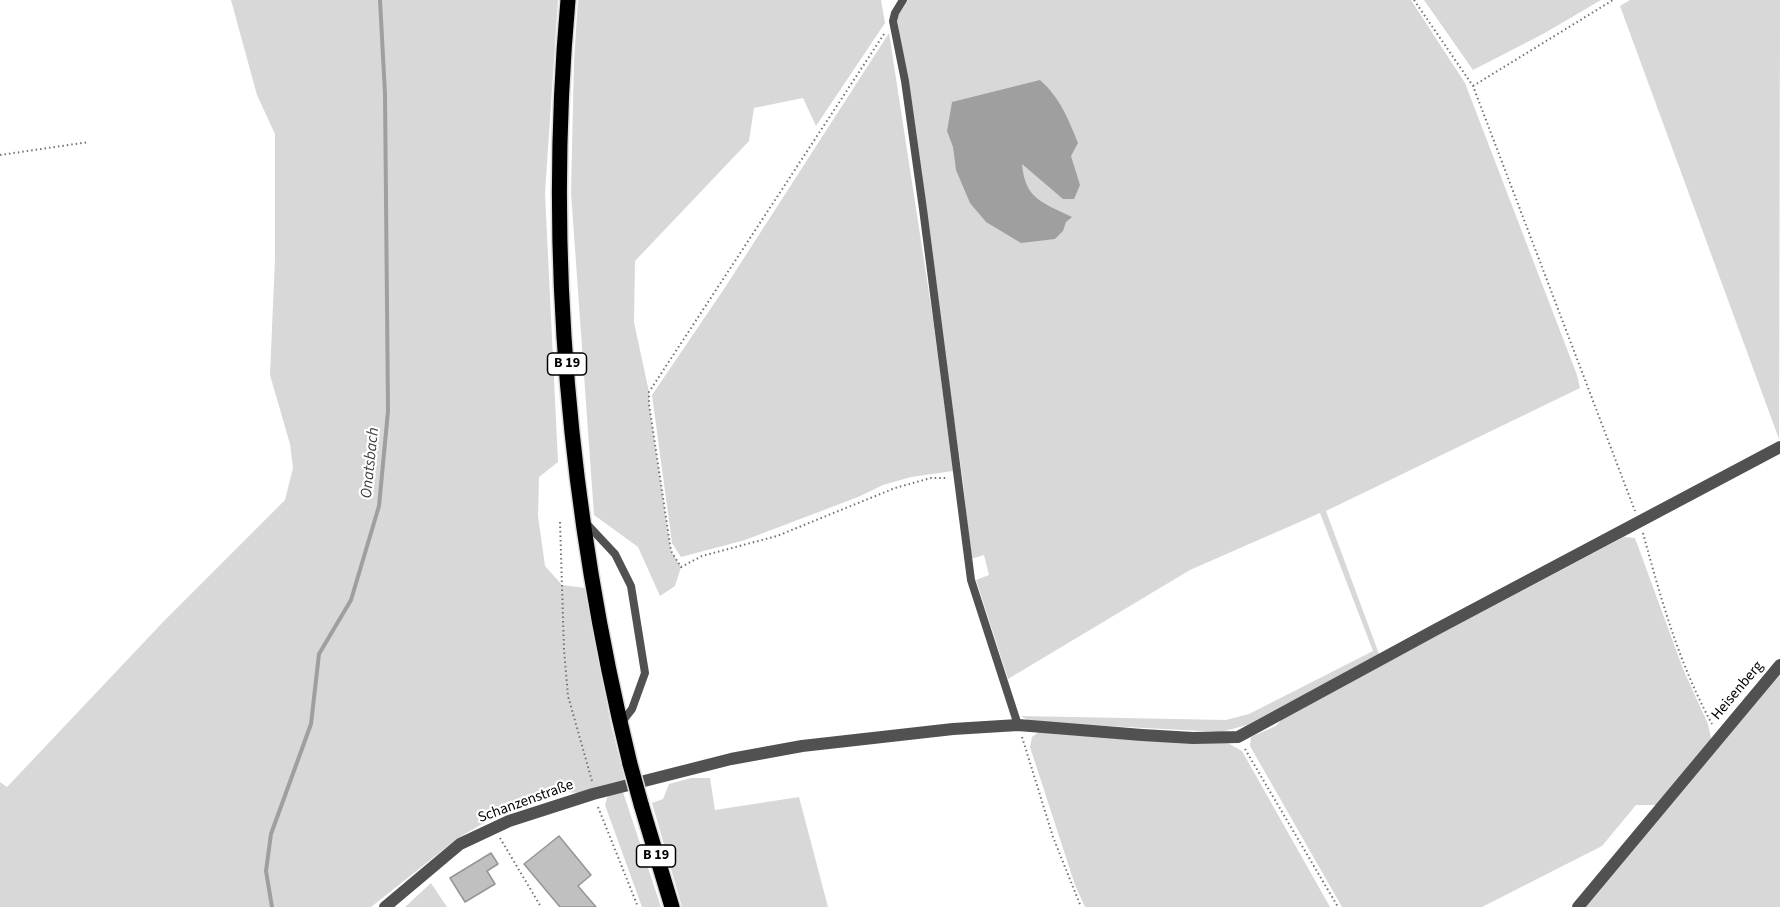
<!DOCTYPE html>
<html>
<head>
<meta charset="utf-8">
<style>
	body { margin:0 }
	canvas { display:block; background:#fff }
</style>
</head>
<body>
<canvas width="1780" height="907"></canvas>
<script>
const ctx = document.querySelector('canvas').getContext('2d');
ctx.lineJoin = 'round';
function fillPath(path, color) { ctx.fillStyle = color; ctx.fill(path, 'evenodd'); }
function strokePath(path, color, width, dash) { ctx.strokeStyle = color; ctx.lineWidth = width; ctx.lineCap = dash ? 'butt' : 'round'; ctx.setLineDash(dash || []); ctx.stroke(path); }
function label(font, color, halo, rows, align = 'center') {
  ctx.font = font + ' "Source Sans 3",sans-serif'; ctx.lineWidth = 4.5; ctx.setLineDash([]); ctx.textBaseline = 'middle'; ctx.strokeStyle = halo; ctx.fillStyle = color; for (const [text, x, y, turn = 0] of rows) {
    ctx.save(); ctx.translate(x, y); ctx.rotate((+turn || 0) * Math.PI / 180); ctx.textAlign = isNaN(turn) ? turn : align; if (halo) ctx.strokeText(text, 0, 0); ctx.fillText(text, 0, 0); ctx.restore();
  }
}
const green = new Path2D(`
	M231 0H558L545 193 558 462 539 477 538 516 545 566 562 585 585 588 611 725 626 784 593 794 566 792 501 813 458 838 371 907H0V782L7 787 164 621 285 500 293 468 290 444 270 375 275 258V134L257 95Z
	M578 0H881L885 23 816 126 803 98 754 108 749 141 635 261 634 322 649 392V404L671 551 681 567 675 586 660 596 638 547 594 515 571 193 574 61Z
	M908 0H1411L1465 83 1577 375 1580 388 1326 511 1379 654 1247 725 1221 732 1031 722 1021 716 1226 720 1249 714 1373 651 1320 513 1190 570 1008 679 976 580 989 575 984 555 971 559 963 482 897 17Z
	M1424 0H1601L1543 34 1473 70Z
	M1630 0H1780L1779 439 1620 6Z
	M889 33 933 319 953 471 911 477 883 485 858 497 745 540 681 557 672 543 652 395 724 289Z
	M1624 537 1635 538 1683 669 1708 724 1711 738 1706 746 1657 805H1636L1602 846 1482 907H1342L1250 746 1251 737 1276 726 1285 716Z
	M1780 672V907H1583Z
	M1040 731 1226 742 1242 751 1330 907H1085L1075 885 1030 747 1032 737Z
	M691 778H710L715 810 799 797 828 907H682L652 803 663 799 669 784Z
	M623 792 661 907H642L605 805 608 795Z
	M431 883 447 907H405Z`);
const water = new Path2D(`
	M1040 80C1060 98 1068 118 1078 143L1071 156 1080 185 1074 199H1063L1022 164C1025 200 1044 203 1072 217L1066 222 1063 231 1055 239 1021 243 986 222 970 203 956 170 953 147 947 131 952 102Z`);
const stream = new Path2D(`
	M272 907 266 871 271 834 311 724 319 654 351 600 379 506 388 411 385 94 380 0`);
const building = new Path2D(`
	M559 836 591 875 578 886 596 907H560L524 864Z
	M491 853 498 864 487 871 495 884 465 902 450 878Z`);
const path = new Path2D(`
	M1414 0 1473 86 1635 511
	M884 34 649 392V404L671 551 681 567 702 556 777 536 895 488 931 478H946
	M1473 86 1613 0
	M0 155 89 142
	M560 522 564 650 568 696 592 781
	M1643 533C1661 599 1679 664 1712 724
	M1022 737 1053 837 1081 907
	M1245 749 1338 907
	M598 807 638 907
	M500 838 541 907`);
const lane = new Path2D(`
	M903 0 895 13 893 21 905 81 923 209 971 580 1018 725
	M585 522 615 554 631 586 645 673 632 709 621 723`);
const street = new Path2D(`
	M385 907 460 844 509 821 593 794 731 759 802 746 953 729 1018 725 1142 735 1193 738 1238 737 1435 630 1780 447
	M1578 907 1780 665`);
const primary = new Path2D(`
	M568 0C545 255 569 515 630 764
	M641 804 672 907`);
const primaryBridge = new Path2D(`
	M630 764 641 804`);
const shields = [
	[567,364,39],
	[656,856,39]
];
const shieldNames = [
	["B 19",567,364],
	["B 19",656,856]
];
const streetNames = [
	["Heisenberg",1738,691,-50],
	["Schanzenstraße",526,802,-20]
];
const waterNames = [
	["Onatsbach",371,463,-84]
];
fillPath(green, '#d8d8d8');
fillPath(water, '#9f9f9f');
strokePath(stream, '#9f9f9f', 4);
fillPath(building, '#c0c0c0');
strokePath(building, '#959595', 1.5);
strokePath(primary, '#dbdbdb', 18);
strokePath(path, '#737373', 2, [1.5, 3]);
strokePath(lane, '#515151', 8);
strokePath(street, '#515151', 12);
strokePath(primary, '#000', 15);
strokePath(primaryBridge, '#dbdbdb', 18, []);
strokePath(primaryBridge, '#000', 15);
for (const [x, y, w] of shields) { const box = new Path2D(); box.roundRect(x - w / 2, y - 11, w, 22, 4.5); ctx.fillStyle = '#fff'; ctx.fill(box); strokePath(box, '#000', 1.5); }
label('bold 14px', '#000', null, shieldNames);
label('15px', '#000', '#fff', streetNames);
label('italic 16px', '#404040', '#fff', waterNames);
</script>
</body>
</html>
